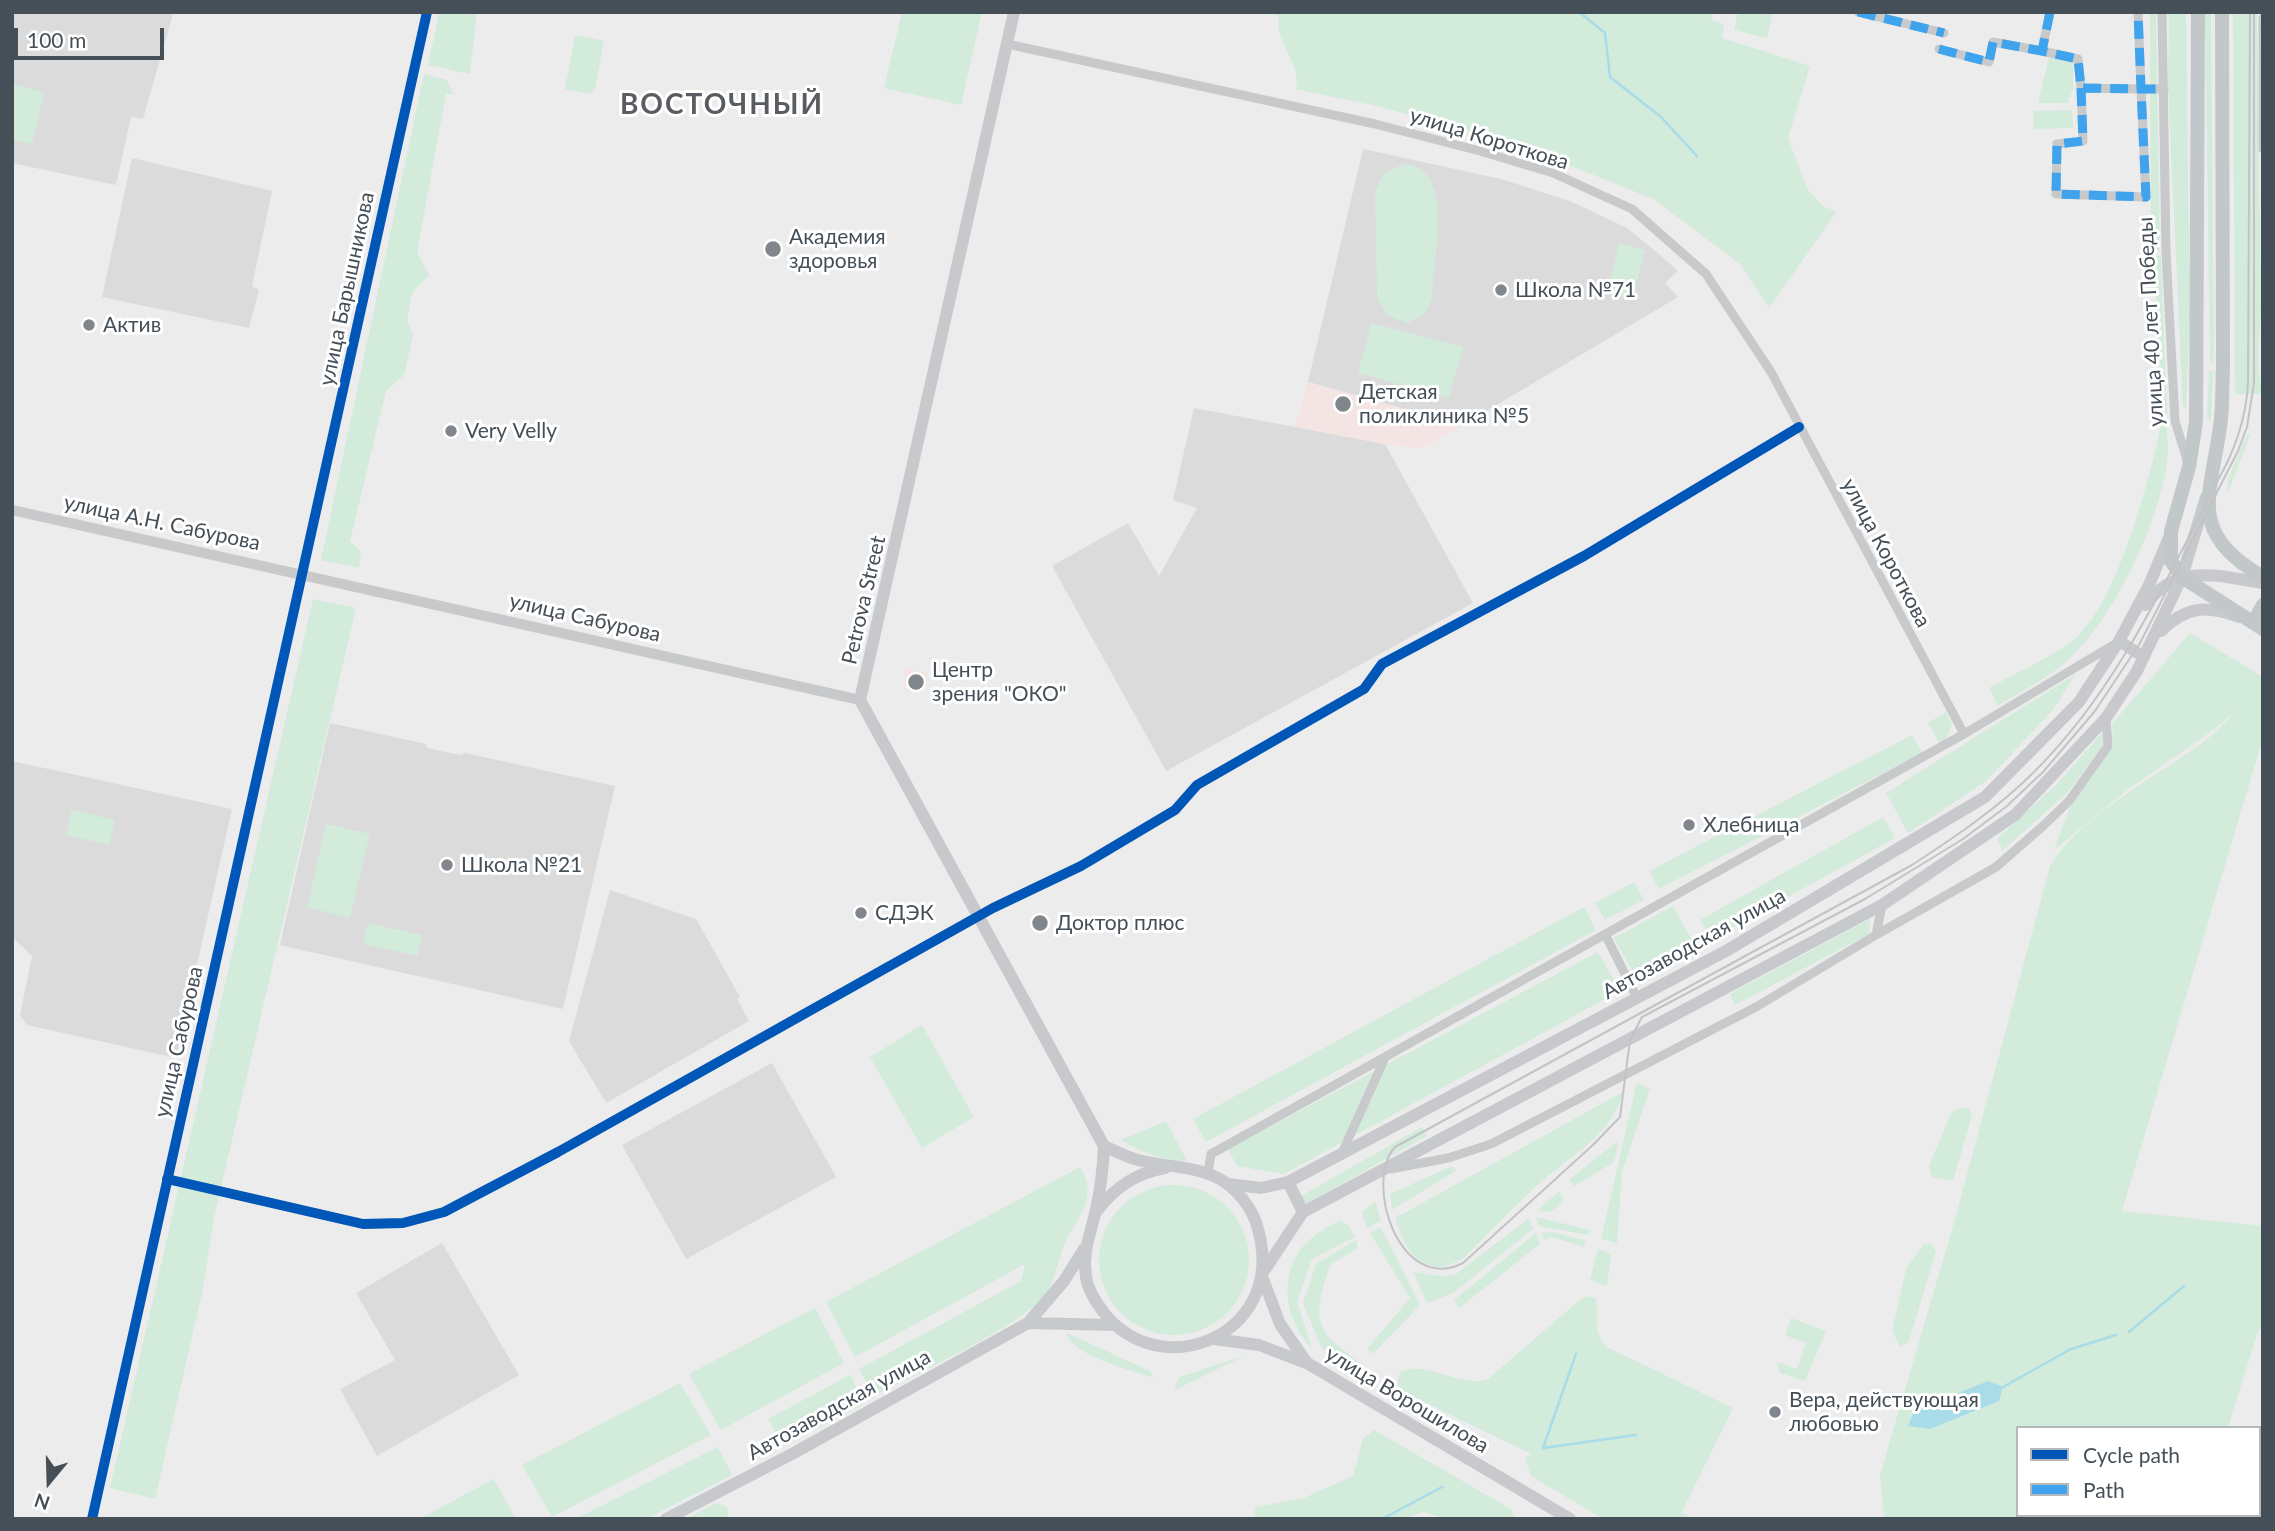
<!DOCTYPE html>
<html>
<head>
<meta charset="utf-8">
<style>
	body { margin:0 }
	#map { position:relative; width:2275px; height:1531px; overflow:hidden; background:#edecec; font-family:Lato,sans-serif }
	canvas { display:block }
	.frame { position:absolute; inset:0; border:14px solid #454f58; pointer-events:none }
	.legend { position:absolute; left:2016px; top:1426px; width:245px; height:91px; box-sizing:border-box; background:#fff; border:2px solid #b5b9bc; margin:0; padding:9px 12px; list-style:none; font-size:21px; color:#454f58 }
	.legend li { display:flex; align-items:center; gap:14px; height:35px }
	.legend b { width:35px; border:2px solid #b5b9bc }
	.north { position:absolute; left:14px; top:1447px; width:70px; height:70px; -webkit-text-stroke:5px #fff; paint-order:stroke; rotate:199deg; font-size:19px; font-weight:700; line-height:28px; text-align:center; color:#454f58 }
	.north::after { content:''; display:block; margin:auto; width:24px; height:32px; background:#454f58; clip-path:polygon(50% 0,100% 100%,50% 72%,0 100%) }
	.scale { position:absolute; left:14px; top:28px; width:150px; height:32px; box-sizing:border-box; border:4px solid #454f58; border-top:0; padding-left:9px; font-size:21px; line-height:24px; white-space:nowrap; color:#454f58; -webkit-text-stroke:5px #fff; paint-order:stroke }
</style>
</head>
<body>
<div id="map">
<canvas width="2275" height="1531"></canvas>
<div class="frame"></div>
<ul class="legend">
<li><b style="height:9px;background:#0057b8"></b>Cycle path</li>
<li><b style="height:9px;background:#3fa4ed"></b>Path</li>
</ul>
<div class="north">N</div>
<div class="scale">100 m</div>
</div>
<script>
const ctx = document.querySelector('canvas').getContext('2d');
ctx.lineJoin = 'round';
function fillPath(path, color) { ctx.fillStyle = color; ctx.fill(path, 'evenodd'); }
function strokePath(path, color, width, dash) { ctx.strokeStyle = color; ctx.lineWidth = width; ctx.lineCap = dash ? 'butt' : 'round'; ctx.setLineDash(dash || []); ctx.stroke(path); }
function label(font, color, halo, rows, align = 'center') {
  ctx.font = font + ' Lato,sans-serif'; ctx.lineWidth = 6; ctx.setLineDash([]); ctx.textBaseline = 'middle'; ctx.strokeStyle = halo; ctx.fillStyle = color; for (const [text, x, y, turn = 0] of rows) {
    ctx.save(); ctx.translate(x, y); ctx.rotate((+turn || 0) * Math.PI / 180); ctx.textAlign = isNaN(turn) ? turn : align; if (halo) ctx.strokeText(text, 0, 0); ctx.fillText(text, 0, 0); ctx.restore();
  }
}
const education = new Path2D(`
	M12 12 173 14 143 119 131 117 116 185 12 163Z
	M1363 149 1501 179 1570 201 1627 228 1659 254 1678 271 1665 283 1678 297 1463 425 1308 382Z
	M132 158 272 191 252 286 259 290 249 328 102 297Z
	M1194 408 1385 444 1473 603 1166 771 1052 566 1128 523 1159 576 1197 508 1173 500Z
	M330 723 426 744 428 748 460 755 465 753 615 786 563 1009 280 945Z
	M12 761 232 809 176 1058 27 1025 20 1015 32 956 12 937Z
	M610 890 696 919 740 997 737 999 749 1021 606 1103 569 1041Z
	M772 1063 836 1177 686 1259 622 1145Z
	M442 1243 519 1375 377 1456 340 1389 395 1360 356 1293Z`);
const medical = new Path2D(`
	M1308 382 1463 425 1423 448 1385 444 1295 427Z
	M908 668 928 674 927 685 914 691H905L904 670Z`);
const green = new Path2D(`
	M439 12H477L470 74 428 65Z
	M902 12H982L961 105 884 88Z
	M1262 12H1713L1711 20 1724 24 1722 38 1810 66 1788 138 1808 190 1824 207 1837 211 1769 308 1741 265 1653 199 1527 148 1381 107 1296 89C1302 61 1273 43 1279 16Z
	M1738 12H1773L1767 38 1734 30Z
	M2150 12H2156L2160 250H2151Z
	M2169 12H2186L2190 313 2186 408 2183 407 2168 85Z
	M2205 12H2211L2214 346 2213 361 2210 362Z
	M2233 12H2257L2261 309 2258 361 2262 394H2235Z
	M575 35 604 41 595 89 590 94 565 89Z
	M2049 57 2073 63V89L2068 103H2038Z
	M424 74 447 80 454 94H446L417 252 429 275 412 293 407 321 413 335 404 375 386 391 350 541 361 552 359 568 321 560Z
	M12 84 44 92 32 144 12 140Z
	M2072 110 2073 128 2034 129 2033 111Z
	M1404 164C1458 167 1432 263 1432 299L1426 313 1408 323 1387 316 1377 297 1375 192 1383 174Z
	M1619 243 1645 250 1632 300 1607 293Z
	M2154 256H2161L2167 415 2163 416Z
	M1371 323 1463 347 1449 398 1358 373Z
	M2209 371H2213L2211 419H2207Z
	M2161 424H2167C2167 436 2169 450 2167 462 2159 524 2113 620 2066 662 2046 679 2021 692 1998 705L1989 688C2013 674 2057 655 2077 637 2118 598 2150 480 2161 424Z
	M2247 434 2250 435 2228 493V479Z
	M313 599 356 608 215 1213 202 1293 155 1499 110 1488Z
	M2190 633 2263 677V738L2122 1211 2263 1226V1328L2258 1331 2228 1428H2018V1515H2192L2191 1519H1884L1880 1475 1955 1219 2050 866C2079 816 2158 776 2205 741 2216 732 2226 721 2236 711L2205 736 2131 787 2054 850 2070 807 2113 746 2112 724Z
	M2076 674 2053 710 1986 781 1908 833 1886 793Z
	M1946 712 1952 725 1945 740 1939 742 1928 723Z
	M2102 733 2103 746 2067 793 2002 851 1997 839 2058 783Z
	M1912 735 1922 753 1659 889 1649 871Z
	M72 810 115 820 109 845 66 835Z
	M1883 817 1895 838 1712 939 1700 920Z
	M326 824 370 834 350 918 307 907Z
	M1634 882 1644 900 1605 920 1595 903Z
	M1673 906 1698 951 1639 983 1614 938Z
	M1584 907 1596 930 1206 1142 1193 1119Z
	M1870 919 1869 934 1735 1005 1730 994Z
	M368 923 422 935 418 956 363 944Z
	M1598 952 1620 991 1284 1174 1237 1166 1228 1149Z
	M922 1025 974 1117 922 1148 870 1057Z
	M1639 1083 1650 1089 1622 1172 1617 1243 1601 1239 1636 1086Z
	M1623 1092C1611 1136 1574 1153 1542 1181 1515 1205 1490 1232 1465 1257 1428 1283 1404 1253 1395 1218Z
	M1962 1107 1969 1109 1972 1115 1953 1181 1932 1177 1929 1166 1951 1113Z
	M1166 1121 1187 1161C1162 1160 1141 1153 1121 1140Z
	M1422 1127 1427 1136 1307 1203 1301 1202V1196Z
	M1619 1140 1614 1162 1574 1186 1569 1180Z
	M1452 1166 1457 1170 1392 1210 1390 1194Z
	M1080 1167C1097 1193 1083 1211 1069 1235 1058 1254 1058 1277 1045 1295 1019 1327 915 1374 874 1396L859 1369 1021 1281 1025 1264 855 1357 826 1302Z
	M1099 1260a75 75 0 1 1 150 0a75 75 0 1 1-150 0Z
	M1559 1191 1563 1198C1558 1209 1550 1215 1538 1210Z
	M1375 1201 1381 1220 1367 1229 1362 1212Z
	M1536 1217 1590 1230 1588 1235 1539 1226Z
	M1529 1218 1533 1229 1453 1293 1427 1303 1413 1272 1441 1276 1455 1275Z
	M1341 1221 1349 1226 1355 1237 1312 1259 1297 1302 1312 1348C1280 1316 1277 1261 1317 1234 1324 1229 1332 1223 1341 1221Z
	M1381 1227 1420 1305 1373 1354 1367 1349 1410 1298 1370 1233Z
	M1553 1232 1586 1241 1584 1247 1551 1237 1544 1240 1542 1233Z
	M1536 1233 1540 1244 1459 1308 1454 1300Z
	M1356 1240 1358 1248 1330 1265C1321 1296 1308 1322 1338 1346 1347 1353 1358 1359 1363 1369L1361 1372 1321 1347 1303 1303 1316 1264Z
	M1924 1244H1931L1936 1251 1909 1341 1900 1347 1892 1331 1906 1269Z
	M1598 1249 1611 1254 1607 1286 1590 1280Z
	M1590 1296 1596 1299C1600 1319 1591 1330 1607 1347L1733 1408 1682 1512 1692 1519H1603L1531 1476 1525 1458 1531 1454 1402 1391 1397 1385 1400 1372C1429 1359 1458 1389 1488 1379L1582 1298Z
	M815 1308 844 1363 721 1430 689 1374Z
	M1791 1318 1826 1331 1805 1381 1780 1373 1777 1362 1797 1369 1806 1343 1785 1335Z
	M1067 1333 1150 1371 1154 1378C1134 1371 1068 1354 1067 1333Z
	M1246 1355 1177 1389 1174 1388 1180 1377Z
	M850 1375 865 1403 784 1446 768 1419Z
	M680 1383 711 1435 552 1517 522 1465Z
	M1374 1430 1511 1509 1515 1519H1448L1423 1512 1403 1519H1255V1507L1304 1498 1353 1476 1363 1439Z
	M718 1447 732 1475 646 1519H575Z
	M494 1479 516 1519H419Z
	M716 1503 727 1507 729 1519H686Z`);
const water = new Path2D(`
	M1988 1381 2003 1387 1999 1401 1930 1429 1908 1426 1914 1411Z`);
const stream = new Path2D(`
	M1579 12 1605 33 1610 77 1661 117 1697 156
	M2129 1332 2184 1286
	M1576 1354 1543 1448 1636 1435
	M2003 1387 2071 1349 2116 1335
	M1382 1519 1442 1487`);
const minor = new Path2D(`
	M1858 12 1944 33
	M2050 12 2042 51 2078 59 2081 88 2141 89 2138 12
	M2162 12 2166 252 2175 421 2188 463
	M2263 18V149
	M1007 44 1375 124 1480 151 1553 173 1632 209 1706 274 1771 372 1964 734
	M1939 49 1989 62 1993 42 2042 51
	M2081 88 2083 141 2057 144 2056 194 2146 197 2141 89H2164
	M1876 935 1996 867 2043 826 2069 801 2108 746 2106 718
	M1606 936 1637 998
	M1342 1153 1384 1060
	M1391 1169 1448 1158 1491 1144 1756 1007 1876 935 1882 905
	M1208 1173 1211 1154 1964 734 2115 644
	M167 1179 363 1224 403 1223 444 1212 558 1152 993 908 1081 866 1175 810 1197 785 1364 689 1382 664 1584 556 1799 427
	M2259 1484 2263 1477
	M2259 1498 2263 1497
	M92 1519 427 12
	M2235 1519 2237 1515`);
const tertiary = new Path2D(`
	M12 510 860 700`);
const secondary = new Path2D(`
	M1014 12 860 700 1104 1146
	M2145 605C2178 562 2216 576 2263 583
	M2161 631C2186 606 2207 605 2239 617
	M2119 641 2144 657
	M1104 1146C1115 1151 1127 1157 1138 1160 1168 1168 1205 1165 1230 1186 1251 1204 1259 1223 1262 1250 1271 1338 1161 1382 1105 1314 1097 1304 1088 1290 1086 1277 1082 1250 1091 1234 1096 1209 1101 1188 1103 1168 1104 1146Z
	M1288 1182 1303 1212
	M1228 1184 1261 1188 1288 1182 1726 951 1985 797 2079 702 2119 641 2149 585 2170 535
	M1097 1211C1115 1187 1136 1173 1165 1168
	M1264 1271 1303 1212 1882 905 2015 815 2106 718 2137 671 2182 577 2206 497
	M1263 1279 1280 1324 1307 1363 1570 1519
	M1028 1323 1114 1325
	M1214 1339 1259 1345 1306 1363
	M666 1519 792 1454 1028 1323 1064 1281 1084 1249`);
const primary = new Path2D(`
	M2198 12 2196 422 2189 467 2171 531V561L2182 577 2263 629
	M2222 12 2223 367C2222 386 2223 407 2220 427 2210 499 2187 532 2263 577
	M2253 623 2263 605`);
const tram = new Path2D(`
	M2250 12 2248 382C2247 410 2239 437 2227 463 2170 570 2122 685 2034 772 1998 808 1955 837 1912 865L1395 1147C1363 1183 1400 1295 1463 1263L1593 1145 1620 1117 1630 1040 1642 1017 1865 899 1963 839 2007 806 2043 772 2095 711 2140 643 2238 451 2247 427 2254 383V12`);
const quiet = new Path2D(`
	M1858 12 1944 33
	M2050 12 2042 51 2078 59 2081 88 2141 89 2138 12
	M1939 49 1989 62 1993 42 2042 51
	M2081 88 2083 141 2057 144 2056 194 2146 197 2141 89H2164`);
const cycleway = new Path2D(`
	M167 1179 363 1224 403 1223 444 1212 558 1152 993 908 1081 866 1175 810 1197 785 1364 689 1382 664 1584 556 1799 427
	M92 1519 427 12`);
const markers = [
	[773,249,9,"#80868c"],
	[1501,290,7,"#80868c"],
	[89,325,7,"#80868c"],
	[1343,404,9,"#80868c"],
	[451,431,7,"#80868c"],
	[916,682,9,"#80868c"],
	[1689,825,7,"#80868c"],
	[447,865,7,"#80868c"],
	[861,913,7,"#80868c"],
	[1040,923,9,"#80868c"],
	[1775,1412,7,"#80868c"]
];
const streetNames = [
	["улица Короткова",1489,139,17],
	["улица Барышникова",347,289,-78],
	["улица 40 лет Победы",2151,322,-93],
	["улица А.Н. Сабурова",162,523,12],
	["улица Короткова",1886,553,62],
	["Petrova Street",864,600,-77],
	["улица Сабурова",585,618,13],
	["Автозаводская улица",1694,944,-29],
	["улица Сабурова",179,1042,-77],
	["улица Ворошилова",1407,1400,31],
	["Автозаводская улица",839,1405,-29]
];
const poiNames = [
	["Академия",789,237],
	["здоровья",789,261],
	["Школа №71",1515,290],
	["Актив",103,325],
	["Детская",1359,392],
	["поликлиника №5",1359,416],
	["Very Velly",465,431],
	["Центр",932,670],
	["зрения \"ОКО\"",932,694],
	["Хлебница",1703,825],
	["Школа №21",461,865],
	["СДЭК",875,913],
	["Доктор плюс",1056,923],
	["Вера, действующая",1789,1400],
	["любовью",1789,1424]
];
const districtNames = [
	["ВОСТОЧНЫЙ",722,105]
];
fillPath(education, '#dbdbdc');
fillPath(medical, '#f4e4e3');
fillPath(green, '#d2ebdb');
fillPath(water, '#a8dce8');
strokePath(stream, '#a8dce8', 2.5);
strokePath(minor, '#c7c9cb', 9);
strokePath(tertiary, '#c7c9cb', 10);
strokePath(secondary, '#c7c9cd', 12);
strokePath(primary, '#c2c7ca', 14);
strokePath(tram, '#c2c3c5', 2);
strokePath(quiet, '#3fa4ed', 9, [18, 9]);
strokePath(cycleway, '#0057b8', 10);
for (const [x, y, r, color] of markers) { const dot = new Path2D(); dot.arc(x, y, r, 0, 2 * Math.PI); ctx.fillStyle = color; ctx.fill(dot); strokePath(dot, '#fff', 2.5); }
label('21px', '#454f58', '#fff', streetNames);
label('21px', '#454f58', '#fff', poiNames, 'left');
ctx.letterSpacing = '2px';
label('bold 28px', '#595c60', '#fff', districtNames);
ctx.letterSpacing = '0px';
</script>
</body>
</html>
